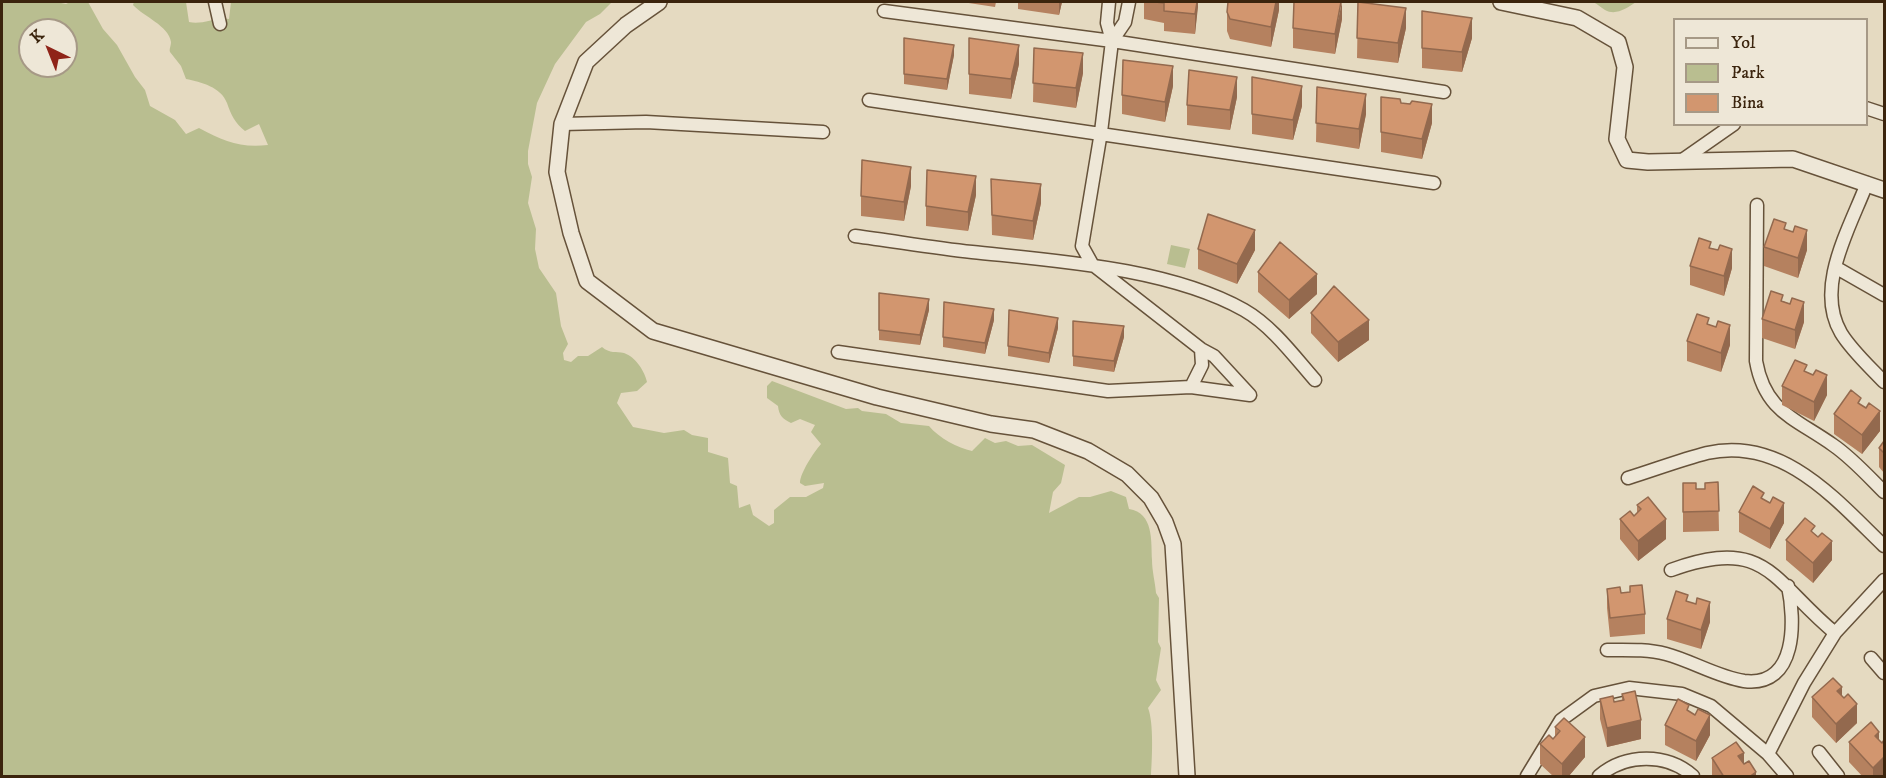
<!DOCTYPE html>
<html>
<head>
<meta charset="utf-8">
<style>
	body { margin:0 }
	#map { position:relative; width:1886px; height:778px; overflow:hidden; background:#e5dac1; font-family:"IM FELL DW Pica",serif }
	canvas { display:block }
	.frame { position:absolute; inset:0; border:3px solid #3b240d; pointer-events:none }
	.legend { position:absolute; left:1673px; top:18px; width:195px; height:108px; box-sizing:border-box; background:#eee7d7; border:2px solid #a69986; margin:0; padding:8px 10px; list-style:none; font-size:18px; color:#3b240d }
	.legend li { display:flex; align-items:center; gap:12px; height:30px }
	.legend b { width:30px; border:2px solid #a69986 }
	.north { position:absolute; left:18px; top:18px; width:60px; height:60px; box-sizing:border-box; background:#eee7d7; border:2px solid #a69986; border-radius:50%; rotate:317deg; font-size:16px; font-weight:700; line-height:24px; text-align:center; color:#3b240d }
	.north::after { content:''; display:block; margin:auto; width:21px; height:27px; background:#8f2418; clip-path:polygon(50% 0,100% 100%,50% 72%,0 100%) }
</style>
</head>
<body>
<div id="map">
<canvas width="1886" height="778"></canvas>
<div class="frame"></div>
<ul class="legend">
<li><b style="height:8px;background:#eee7d7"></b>Yol</li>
<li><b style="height:16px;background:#b9be90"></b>Park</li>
<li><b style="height:16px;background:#d2966f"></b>Bina</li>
</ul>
<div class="north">K</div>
</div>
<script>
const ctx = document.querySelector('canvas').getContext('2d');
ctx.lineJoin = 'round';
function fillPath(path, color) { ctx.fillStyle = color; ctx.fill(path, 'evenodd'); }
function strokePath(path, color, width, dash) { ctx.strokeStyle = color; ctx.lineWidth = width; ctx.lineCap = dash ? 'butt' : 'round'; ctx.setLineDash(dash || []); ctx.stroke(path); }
const green = new Path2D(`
	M2 2H56L66 4 70 2H88L103 29 117 45 135 77 145 90 150 106 175 120 186 134 199 128C224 141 239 148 268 145L259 124 245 131C235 123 231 115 227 103 221 87 201 82 186 79L181 66 170 52C169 49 171 46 171 42 169 26 143 16 133 5L134 2H186L189 22C203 25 214 17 229 19L231 2H612L600 14 586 22 555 64 537 103 528 151V164L532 177 528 203 536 229 535 249 539 268 556 293 561 326 568 344 563 353 564 360 571 362 578 356H588L602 347C610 354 616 351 624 353 636 357 645 372 647 382L637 391 621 393 617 403 633 427 664 433 684 430 692 435 708 438V452L728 458 730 483 737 486 739 508 750 504 753 515 769 526 774 523V510L790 497H806L823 488 824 483 805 486 800 483C800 473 814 452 821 444L811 432 815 425 800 419 791 423C783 419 779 416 778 406L767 398V386L772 381 846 409 858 408 862 411 886 414 901 423 929 426C939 438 958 448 972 451L985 438 995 443 1006 441 1018 446 1032 445 1065 465 1061 483 1053 492 1049 513 1079 497H1090L1111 491 1126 497 1129 509C1154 513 1151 541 1152 560 1152 571 1155 581 1156 593L1159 598 1158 642 1161 648 1156 680 1161 690 1148 708C1154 723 1152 759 1151 776H2ZM30 30H66V66H30Z
	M1593 2H1636C1627 8 1616 16 1605 10 1600 7 1598 4 1593 2Z
	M1171 245 1190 249 1185 268 1167 264Z`);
const minor = new Path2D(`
	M215 2 220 24
	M884 11 1112 41 1444 92
	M1112 41 1125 22 1129 2
	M869 100 1434 183
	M1866 108 1884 114
	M562 124 646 122 823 132
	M1681 161 1734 124
	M1867 183C1850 228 1814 287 1841 333 1852 351 1870 367 1884 382
	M1757 205 1756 361C1765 412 1795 418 1833 445 1852 458 1868 476 1884 492
	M855 236C894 241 933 248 972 252 1057 261 1169 268 1244 310 1272 326 1294 356 1315 380
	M1835 267 1884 295
	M838 352 1108 391 1191 387 1250 395 1214 356 1201 349 1092 264 1082 246 1101 132 1112 41 1107 23 1109 2
	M1191 387 1202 365 1201 349
	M1628 478C1654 470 1680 460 1707 453 1783 436 1836 500 1884 546
	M1671 570C1767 535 1772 581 1835 633
	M1607 650C1627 650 1647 649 1666 654 1692 661 1718 677 1744 681 1798 688 1795 619 1788 586
	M1871 658 1884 673
	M1819 752 1838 776
	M1768 754 1804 683 1835 633 1884 580
	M1527 776 1561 720 1594 696 1629 688 1682 694 1711 706 1768 754 1787 776
	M1599 776C1626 753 1667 753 1693 776`);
const tertiary = new Path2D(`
	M659 2 626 25 586 62 562 124 557 172 571 233 587 281 653 331 877 397 991 424 1034 430 1088 451 1127 474 1151 498 1165 522 1173 544 1187 776
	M1501 2 1577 18 1618 42 1625 67 1617 139 1627 160 1648 162 1793 159 1884 190`);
const wall = new Path2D(`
	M962 2H996L995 7Z
	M1018 2H1062L1059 15 1018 9Z
	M1144 2H1198L1195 34 1164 31V23L1144 19Z
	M1279 2V10L1271 47 1230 39 1227 31V12Z
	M1358 2 1406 28 1398 63 1357 58Z
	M1422 11 1472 38 1462 72 1422 68Z
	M1342 19 1335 54 1293 48V28Z
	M904 38 954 55 947 90 904 84Z
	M969 38 1019 64 1011 99 969 94Z
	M1034 48 1083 73 1076 108 1033 102Z
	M1252 77 1302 106 1293 140 1252 134Z
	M1173 86 1165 122 1122 114V95Z
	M1317 87 1366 114 1359 149 1316 142Z
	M1237 97 1230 130 1187 125V105Z
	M1381 97 1432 123 1422 159 1381 152Z
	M991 179 1041 203 1033 240 992 235Z
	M911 186 904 221 861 216V196Z
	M976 195 968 231 926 226V206Z
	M1786 230 1807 250 1798 278 1764 266V247Z
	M1711 248 1718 250 1732 268 1724 296 1690 285V266Z
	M1198 249 1255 250 1237 284 1198 269Z
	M1258 272 1317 294 1289 319 1258 292Z
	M879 293 929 310 920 345 879 340Z
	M1783 301 1790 304 1804 322 1795 349 1762 338V319Z
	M1311 313 1369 340 1338 362 1311 333Z
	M994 320 985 354 943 347V337Z
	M1073 321 1124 337 1114 372 1073 366Z
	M1709 324 1730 345 1721 372 1687 361V341Z
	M1058 328 1049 363 1008 356V346Z
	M1807 372 1813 375 1827 395 1814 421 1782 405V386Z
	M1861 405 1866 408 1880 431 1862 454 1834 434V414Z
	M1884 441V473L1879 467V448Z
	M1718 482 1719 531 1683 532V483L1696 489H1705Z
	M1764 500 1784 523 1770 549 1739 532V512Z
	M1637 505 1666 539 1638 561 1620 539V519L1634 516 1637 513Z
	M1815 534 1818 537 1832 560 1813 583 1786 560V540Z
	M1630 586 1645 614V634L1610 637 1607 608V589L1621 593H1630Z
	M1688 602 1710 622 1701 649 1667 639V619Z
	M1622 694 1641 739 1607 747 1600 719V699L1614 702 1622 700Z
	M1842 696 1857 723 1836 743 1812 717V697Z
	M1689 712 1695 715 1710 735 1696 761 1665 745V725Z
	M1555 727 1585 757 1568 777H1554L1540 764V744L1553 739 1555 737Z
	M1879 740 1882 743 1884 777H1863L1849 762V742Z
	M1712 758 1744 764 1756 777H1712Z`);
const shadedWall = new Path2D(`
	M1059 2H1062L1059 15Z
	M1197 2H1198V7L1195 34V14Z
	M1276 2H1279V10L1271 47V27Z
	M1342 2V19L1335 54V34Z
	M1406 8V28L1398 63V43Z
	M1472 18V38L1462 72V52Z
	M954 45V55L947 90V79Z
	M1019 45V64L1011 99V79Z
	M1083 53V73L1076 108V88Z
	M1173 66V86L1165 122V102Z
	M1237 77V97L1230 130V110Z
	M1302 86V106L1293 140V120Z
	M1366 94V114L1359 149V129Z
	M1432 104V123L1422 159V139Z
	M911 167V186L904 221V202Z
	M976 176V195L968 231V212Z
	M1041 184V203L1033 240V221Z
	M1255 230V250L1237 284V264Z
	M1807 230V250L1798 278V258Z
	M1732 249V268L1724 296V276Z
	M1317 274V294L1289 319V300Z
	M929 299V310L920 345V335Z
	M1804 302V322L1795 349V330Z
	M994 309V320L985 354V343Z
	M1058 318V328L1049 363V353Z
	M1369 320V340L1338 362V342Z
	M1730 325V345L1721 372V353Z
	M1124 326V337L1114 372V361Z
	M1827 375V395L1814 421V402Z
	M1880 411V431L1862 454V435Z
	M1784 503V523L1770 549V529Z
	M1666 519V539L1638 561V541Z
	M1832 541V560L1813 583V563Z
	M1710 602V622L1701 649V630Z
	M1842 687V707L1837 691Z
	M1857 704V723L1836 743V724Z
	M1710 715V735L1696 761V741Z
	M1641 720V739L1607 747V728Z
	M1879 732V751L1875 736Z
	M1585 737V757L1568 777H1562V764Z
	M1744 753V773L1738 756Z
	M1884 757V777H1873V768Z
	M1756 772V777H1749Z`);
const building = new Path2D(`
	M1155 2H1197L1195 14 1164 11V3Z
	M1228 2H1276L1271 27 1230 19 1227 12Z
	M1294 2H1341L1335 34 1293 28Z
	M1358 2 1406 8 1398 43 1357 38Z
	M1422 11 1472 18 1462 52 1422 48Z
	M904 38 954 45 947 79 904 74Z
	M969 38 1019 45 1011 79 969 74Z
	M1034 48 1083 53 1076 88 1033 83Z
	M1123 60 1173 66 1165 102 1122 95Z
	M1189 70 1237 77 1230 110 1187 105Z
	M1252 77 1302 86 1293 120 1252 114Z
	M1317 87 1366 94 1359 129 1316 123Z
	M1381 97 1400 99 1401 103 1410 104 1412 101 1432 104 1422 139 1381 132Z
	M862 160 911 167 904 202 861 196Z
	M927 170 976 176 968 212 926 206Z
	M991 179 1041 184 1033 221 992 215Z
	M1208 214 1255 230 1237 264 1198 249Z
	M1774 219 1786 223 1784 229 1793 232 1795 226 1807 230 1798 258 1764 247Z
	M1699 238 1711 242 1709 248 1718 250 1720 245 1732 249 1724 276 1690 266Z
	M1280 242 1317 274 1289 300 1258 272Z
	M1334 286 1369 320 1338 342 1311 313Z
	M1771 291 1783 295 1781 301 1790 304 1792 298 1804 302 1795 330 1762 319Z
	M879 293 929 299 920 335 879 330Z
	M944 302 994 309 985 343 943 337Z
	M1009 310 1058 318 1049 353 1008 346Z
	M1697 314 1709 318 1707 324 1716 327 1718 321 1730 325 1721 353 1687 341Z
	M1073 321 1124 326 1114 361 1073 356Z
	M1795 360 1807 365 1804 371 1813 375 1816 370 1827 375 1814 402 1782 386Z
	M1851 390 1861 398 1858 403 1866 408 1869 403 1880 411 1862 435 1834 414Z
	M1884 441V453L1879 448Z
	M1718 482 1719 511 1683 512V483H1696V489H1705V483Z
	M1753 486 1764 493 1761 498 1770 503 1773 497 1784 503 1770 529 1739 512Z
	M1648 497 1666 519 1638 541 1620 519 1630 511 1634 516 1641 509 1637 505Z
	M1805 518 1815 526 1811 531 1818 537 1822 533 1832 541 1813 563 1786 540Z
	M1642 585 1645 614 1610 618 1607 589 1620 587 1621 593 1630 592V586Z
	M1676 591 1688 595 1686 601 1696 604 1697 598 1710 602 1701 630 1667 619Z
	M1833 678 1842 687 1837 691 1844 698 1848 694 1857 704 1836 724 1812 697Z
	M1635 691 1641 720 1607 728 1600 699 1613 696 1614 702 1624 700 1622 694Z
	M1678 699 1689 705 1687 710 1695 715 1698 709 1710 715 1696 741 1665 725Z
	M1564 718 1585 737 1562 764 1540 744 1549 735 1553 739 1560 731 1555 727Z
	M1871 722 1879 732 1875 736 1882 743 1884 740V757L1873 768 1849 742Z
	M1736 742 1744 753 1738 756 1744 764 1749 761 1756 772 1749 777H1724L1712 758Z`);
fillPath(green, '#b9be90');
strokePath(minor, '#66523a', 15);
strokePath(tertiary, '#66523a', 18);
strokePath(minor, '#eee7d7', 12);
strokePath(tertiary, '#eee7d7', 15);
fillPath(wall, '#b5815f');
fillPath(shadedWall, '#93694e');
fillPath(building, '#d2966f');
strokePath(building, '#93694e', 1.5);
</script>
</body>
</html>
